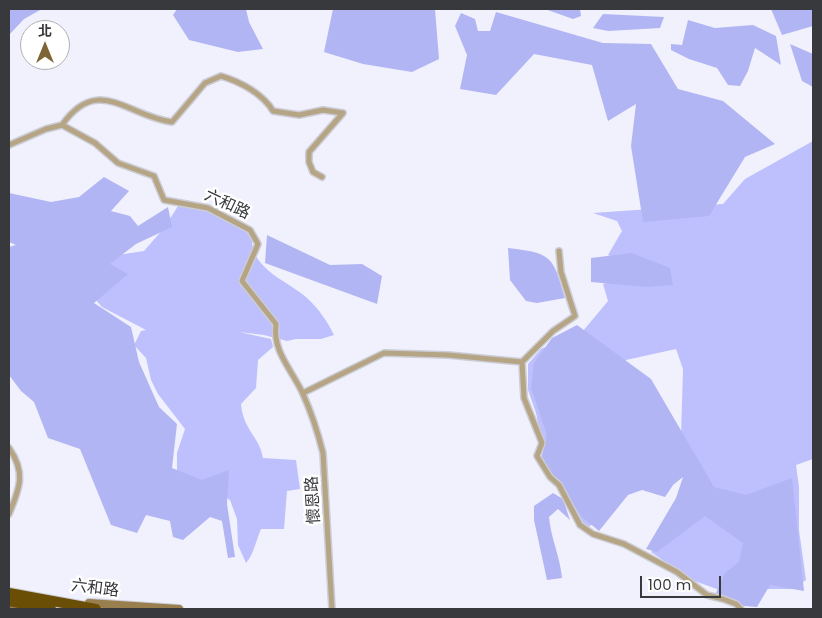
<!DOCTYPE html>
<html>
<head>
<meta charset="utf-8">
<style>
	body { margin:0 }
	#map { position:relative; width:822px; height:618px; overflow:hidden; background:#f0f1fc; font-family:Poppins,"Noto Sans TC",sans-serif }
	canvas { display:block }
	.frame { position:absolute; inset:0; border:10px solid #38393d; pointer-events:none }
	.north { position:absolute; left:20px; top:20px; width:50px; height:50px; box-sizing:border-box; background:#fff; border:1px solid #afb0b1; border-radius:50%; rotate:0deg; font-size:14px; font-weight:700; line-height:20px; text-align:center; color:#38393d }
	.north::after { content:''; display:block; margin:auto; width:18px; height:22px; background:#7d6536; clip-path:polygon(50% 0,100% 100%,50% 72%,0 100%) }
	.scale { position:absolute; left:640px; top:576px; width:81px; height:22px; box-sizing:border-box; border:2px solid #38393d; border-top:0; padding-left:6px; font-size:15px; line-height:18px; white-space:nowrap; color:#38393d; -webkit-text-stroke:4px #fff; paint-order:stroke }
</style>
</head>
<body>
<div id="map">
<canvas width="822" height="618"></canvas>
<div class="frame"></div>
<div class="north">北</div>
<div class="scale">100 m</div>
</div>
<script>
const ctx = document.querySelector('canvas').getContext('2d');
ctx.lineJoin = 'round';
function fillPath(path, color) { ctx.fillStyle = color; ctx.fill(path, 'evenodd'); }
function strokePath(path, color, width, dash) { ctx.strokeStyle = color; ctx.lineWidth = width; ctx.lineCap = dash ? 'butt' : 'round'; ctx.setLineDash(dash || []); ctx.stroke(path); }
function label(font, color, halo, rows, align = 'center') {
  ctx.font = font + ' Poppins,"Noto Sans TC",sans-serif'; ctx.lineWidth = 5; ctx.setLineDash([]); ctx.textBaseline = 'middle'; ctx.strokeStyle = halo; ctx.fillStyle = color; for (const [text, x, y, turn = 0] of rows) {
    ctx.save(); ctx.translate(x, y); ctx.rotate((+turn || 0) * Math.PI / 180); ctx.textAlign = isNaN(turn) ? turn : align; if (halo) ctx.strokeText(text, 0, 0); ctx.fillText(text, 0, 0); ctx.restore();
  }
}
const green = new Path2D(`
	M813 141V459L796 465 799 487V530L806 580 793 589H767L744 599 692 580 651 552 683 518 701 493 681 436 683 369 676 349 626 360 616 393 599 520 587 528 576 514 546 461 536 413 528 390V364L541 349 583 331 608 301 603 284 630 275 626 263 608 255 622 231 617 221 593 213 723 204 745 179Z
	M194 204 246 231 252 239C251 269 288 281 307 298 319 309 327 321 334 335L321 339H296L287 341 264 335 239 332 271 339 273 347 258 360 256 388 241 404C243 430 260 437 263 458L296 460 300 489 287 491 284 529H261C256 540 254 554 246 563L238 545 237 519 230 500 221 494 177 475V453L185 429 158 394 151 380 146 358 134 345 141 331 146 330 102 307 88 291 92 259 144 251 164 228 178 206Z`);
const forest = new Path2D(`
	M9 9H42L24 19 9 35Z
	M177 9H246L249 22 263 49 238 52 189 40 173 15Z
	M333 9H435L439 59 412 72 363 64 324 52Z
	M545 9H580L581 16 573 19Z
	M771 9H813V26L782 35Z
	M496 12 603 43 651 44 678 89 723 101 775 144 745 157 709 216 643 222 631 146 636 104 608 121 592 65 534 54 496 95 460 89 467 55 455 26 461 13 475 19 478 31H490Z
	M603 14 664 17 660 28 608 31 593 28Z
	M688 20 715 28 753 25 776 36 781 65 755 48 748 71 740 86 728 85 717 68 689 59 671 50V44L682 45Z
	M790 44 813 54V87L802 81Z
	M104 177 129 191 111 211 130 216 138 226 168 207 172 227 136 244 110 264 128 274 94 303 131 327 139 362 159 407 177 424 172 468 202 480 229 470 227 504 235 557 228 558 222 521 210 517 183 540 173 537 170 521 146 515 137 533 111 525 80 449 48 438 34 402 21 391 9 375V247L16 245 9 242V193L51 202 79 197Z
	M267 235 330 265 362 264 382 276 377 304 265 263Z
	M508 248C553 253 553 257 565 298L537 303 526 301 510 280Z
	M632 253 670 268 673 285 647 287 591 282V258Z
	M577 325 651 379 714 487 746 495 792 478 804 591 770 585 757 607 744 606 716 593 725 573 739 562 743 543 705 516 657 552 646 549 676 498 683 477 673 485 665 497 642 490 628 495 599 531 582 517 541 459 547 435 531 388 534 363 552 338Z
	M553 493 563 499 570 520 558 509 549 517C551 539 560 556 562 578L547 580 534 520V506Z`);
const street = new Path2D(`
	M62 125C98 74 127 116 172 122L205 83 221 76C241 82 263 94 273 111L299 115 323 110 343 113 309 152V162L313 172 322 177
	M9 145 46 129 62 125 95 143 118 163 154 176 164 200 208 208 250 230 258 244 242 281 276 324C272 351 292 370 303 394 312 414 318 433 323 453L332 609
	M522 362 524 398 542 443 537 456 550 477 559 485 580 525 593 534 624 544 677 572 707 595 723 599 736 604 741 609
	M522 362 553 331 575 316 561 272 559 251
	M303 393 384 353 448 355 522 362
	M9 448C26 472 20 488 9 514`);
const secondary = new Path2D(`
	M89 603 179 609
	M9 607 18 609`);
const highway = new Path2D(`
	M9 593 96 609
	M9 601 51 609`);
const streetNames = [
	["六和路",227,205,25],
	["懷恩路",314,500,-93],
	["六和路",95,589,7]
];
fillPath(green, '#bdc0fd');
fillPath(forest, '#b2b5f3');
strokePath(street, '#cbccd6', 8);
strokePath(secondary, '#cbccd6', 10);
strokePath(highway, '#cbccd6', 12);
strokePath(street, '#b6a584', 5);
strokePath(secondary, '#987f4d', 8);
strokePath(highway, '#6a4e06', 10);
label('16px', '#38393d', '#fff', streetNames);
</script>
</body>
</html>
